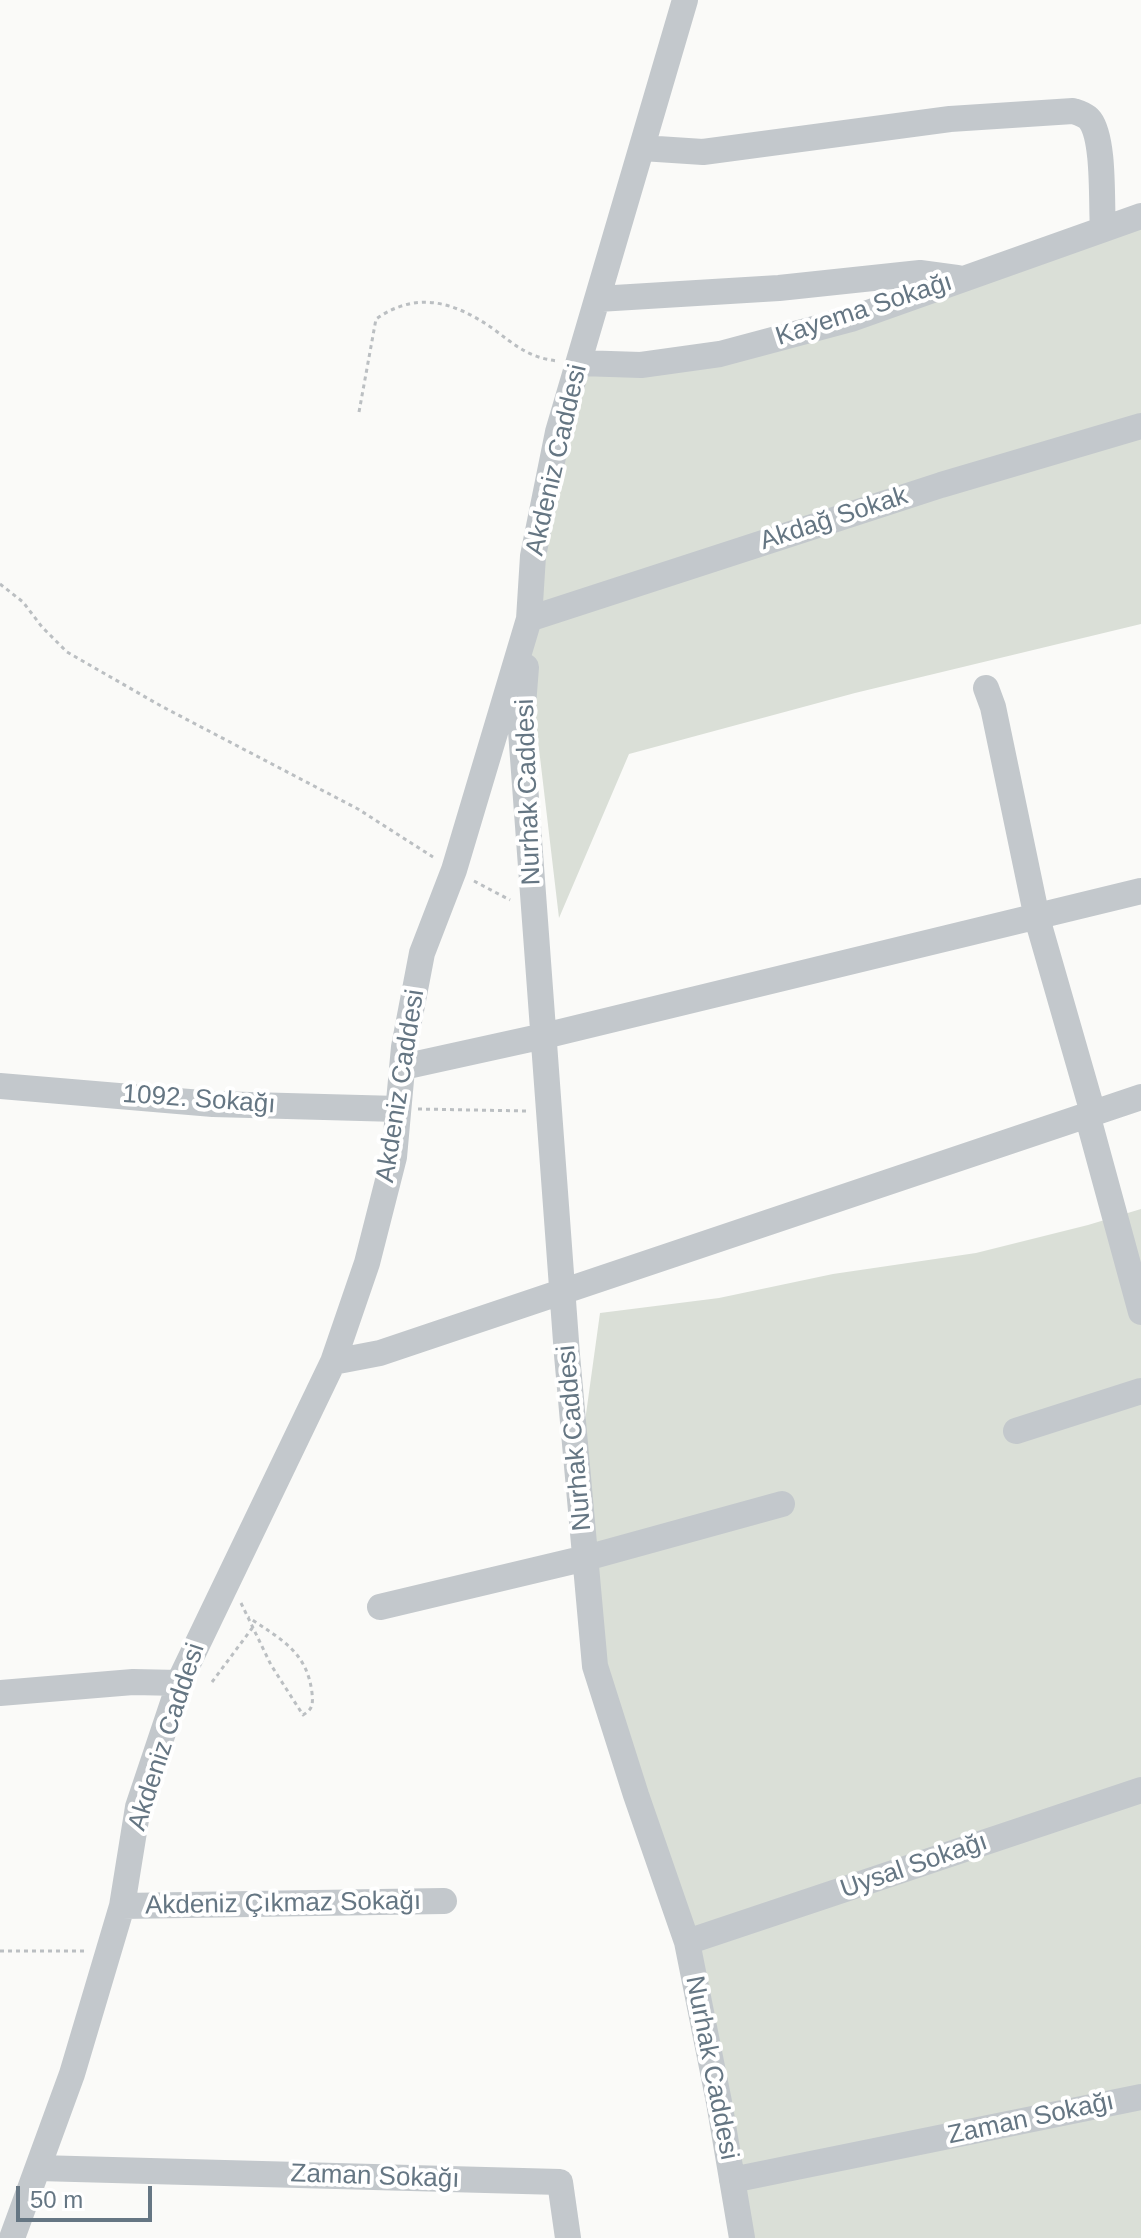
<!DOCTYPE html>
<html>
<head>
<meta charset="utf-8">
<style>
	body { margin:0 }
	#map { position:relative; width:1141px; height:2238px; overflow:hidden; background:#fafaf8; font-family:Arial,sans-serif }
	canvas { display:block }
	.scale { position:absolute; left:16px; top:2186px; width:136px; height:36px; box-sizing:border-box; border:4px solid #657683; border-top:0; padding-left:10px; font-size:24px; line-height:28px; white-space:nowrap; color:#657683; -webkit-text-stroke:6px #fff; paint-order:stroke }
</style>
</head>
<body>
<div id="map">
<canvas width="1141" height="2238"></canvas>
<div class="scale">50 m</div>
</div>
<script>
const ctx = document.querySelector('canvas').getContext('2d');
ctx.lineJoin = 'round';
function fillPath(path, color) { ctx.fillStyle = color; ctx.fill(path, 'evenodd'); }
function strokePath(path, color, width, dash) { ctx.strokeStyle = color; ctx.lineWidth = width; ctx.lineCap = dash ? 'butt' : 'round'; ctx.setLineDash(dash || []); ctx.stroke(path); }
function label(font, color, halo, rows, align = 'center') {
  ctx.font = font + ' Arial,sans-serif'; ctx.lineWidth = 8; ctx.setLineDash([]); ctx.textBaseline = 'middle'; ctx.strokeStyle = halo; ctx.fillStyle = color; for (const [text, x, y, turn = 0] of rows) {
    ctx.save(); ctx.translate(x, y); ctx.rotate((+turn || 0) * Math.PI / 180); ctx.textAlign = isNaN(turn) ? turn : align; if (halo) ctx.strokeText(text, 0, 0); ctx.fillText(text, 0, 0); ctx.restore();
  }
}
const green = new Path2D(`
	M1141 218V624L855 693 629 754 559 918 524 622 577 364H674Z
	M1141 1209V2238H744L691 1957 609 1714 583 1464 586 1414 600 1313 719 1298 833 1274 976 1253 1088 1225Z`);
const path = new Path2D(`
	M359 412 376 319C416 291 453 301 492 328 514 344 528 358 558 361
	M0 584 23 602 42 627 67 652 161 706 358 809 433 857
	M474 881 510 900
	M418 1109 527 1111
	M241 1603 271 1665 303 1715C313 1709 313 1704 312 1693 307 1651 280 1639 248 1617
	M212 1682 253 1627
	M0 1951H87`);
const minor = new Path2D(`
	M642 148 703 152 950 119 1073 111C1079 113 1086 115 1090 120 1105 140 1101 204 1103 229
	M598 299 779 288 920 273 957 278
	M579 363 641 365 720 354 851 319 1141 216
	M529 619 941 485 1141 426
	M526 667 521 731 567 1355 595 1666 636 1795 687 1942 719 2102 742 2238
	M986 688 993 707 1037 918 1093 1113
	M403 1067 544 1036 1141 891
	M0 1086 213 1104 398 1109
	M1087 1114 1141 1312
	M333 1362 380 1353 1141 1097
	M1016 1431 1141 1391
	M380 1607 586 1558 782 1504
	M0 1693 133 1682 179 1683
	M122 1906 444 1901
	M687 1942 1141 1790
	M38 2168 560 2182 568 2238
	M732 2180 1141 2097
	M12 2238 72 2074 122 1906 138 1807 182 1676 333 1362 367 1263 394 1157 404 1047 422 953 454 870 529 619 533 556 558 432 685 0`);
const streetNames = [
	["Kayema Sokağı",864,310,-18],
	["Akdeniz Caddesi",557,460,-77],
	["Akdağ Sokak",834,519,-18],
	["Nurhak Caddesi",529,792,-92],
	["Akdeniz Caddesi",401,1086,-81],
	["1092. Sokağı",199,1100,4],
	["Nurhak Caddesi",575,1438,-95],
	["Akdeniz Caddesi",167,1737,-72],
	["Uysal Sokağı",914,1866,-19],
	["Akdeniz Çıkmaz Sokağı",283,1904,-1],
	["Nurhak Caddesi",711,2068,79],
	["Zaman Sokağı",1031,2119,-12],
	["Zaman Sokağı",375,2177,2]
];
fillPath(green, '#dadfd7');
strokePath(path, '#bbbfc2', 3, [4, 4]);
strokePath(minor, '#c3c8cc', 26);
label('26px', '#657683', '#fff', streetNames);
</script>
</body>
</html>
